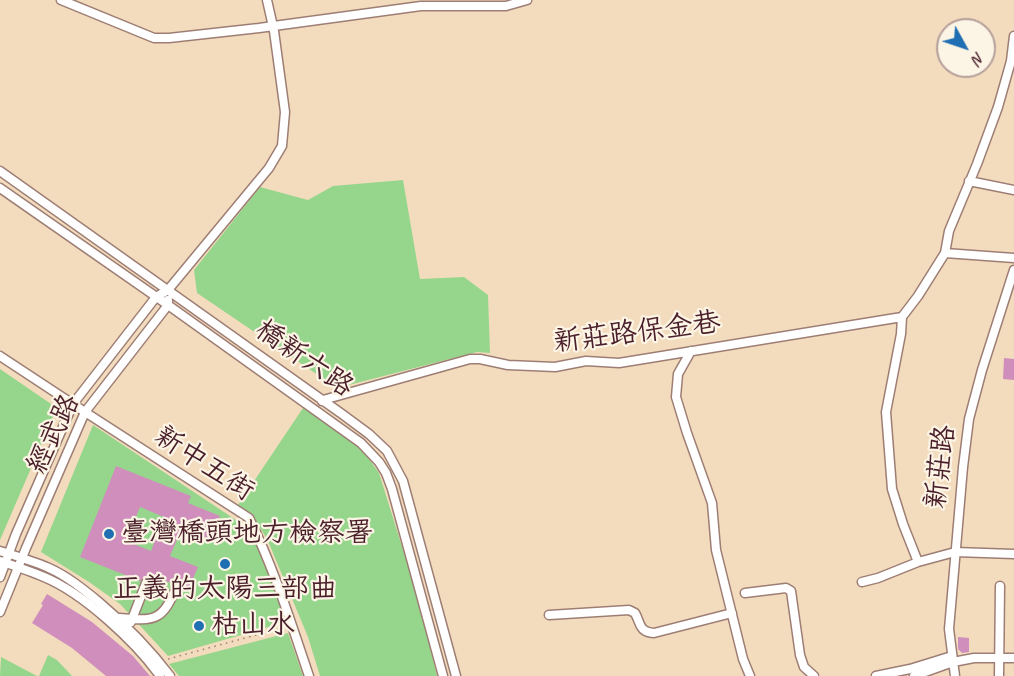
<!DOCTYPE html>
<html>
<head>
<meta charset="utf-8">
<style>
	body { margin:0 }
	#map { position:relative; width:1014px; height:676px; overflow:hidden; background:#f3dcbd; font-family:Caveat,sans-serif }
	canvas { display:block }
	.north { position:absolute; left:936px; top:18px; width:60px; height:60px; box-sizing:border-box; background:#fcf5e5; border:2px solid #b59f9b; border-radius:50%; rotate:130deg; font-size:16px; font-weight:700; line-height:24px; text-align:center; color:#4a1f2b }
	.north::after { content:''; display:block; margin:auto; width:21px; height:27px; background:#1f6fb2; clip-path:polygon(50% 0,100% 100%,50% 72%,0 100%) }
</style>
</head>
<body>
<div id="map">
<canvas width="1014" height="676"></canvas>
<div class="north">N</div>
</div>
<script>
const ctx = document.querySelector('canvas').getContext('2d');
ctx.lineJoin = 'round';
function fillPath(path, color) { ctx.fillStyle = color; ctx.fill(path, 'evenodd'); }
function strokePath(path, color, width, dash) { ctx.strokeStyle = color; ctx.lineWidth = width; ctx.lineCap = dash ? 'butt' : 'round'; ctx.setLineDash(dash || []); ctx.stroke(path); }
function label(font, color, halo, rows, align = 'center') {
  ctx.font = font + ' Caveat,"LXGW WenKai TC",sans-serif'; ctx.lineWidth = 4.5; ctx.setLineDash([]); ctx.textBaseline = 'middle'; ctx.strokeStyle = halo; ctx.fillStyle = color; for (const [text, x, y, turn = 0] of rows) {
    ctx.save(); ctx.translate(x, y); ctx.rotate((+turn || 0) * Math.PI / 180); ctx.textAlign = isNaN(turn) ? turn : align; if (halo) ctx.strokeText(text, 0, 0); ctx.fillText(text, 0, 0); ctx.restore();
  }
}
const green = new Path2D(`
	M403 180 420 279 464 277 488 295 490 353 477 352 337 388 197 293 194 270 260 187 308 200 333 186Z
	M0 369 57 408 0 540Z
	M303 408 345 436 364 452 379 473 419 601 437 676H320L308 637 268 541 252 514 238 505Z
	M93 425 242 524 257 543 286 622 168 656 120 604 89 582 41 552Z
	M288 633 303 676H179L169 664Z
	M48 655 57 660 72 676H39Z
	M1 657 37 676H0Z`);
const building = new Path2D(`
	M1004 358 1014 359V380L1003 379Z
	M116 466 191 496 188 503 220 516 210 539 182 528 170 556 198 567 188 590 183 588 182 583 179 580 174 581 171 583 154 577 152 582 151 579 146 577 140 581 80 557ZM140 507 164 517 151 551 126 541Z
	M47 594 92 622 133 656 150 676H106L72 648 32 623 43 605 41 604Z
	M958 637 969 638V652L962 653 958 649Z`);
const path = new Path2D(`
	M168 659 282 628`);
const minor = new Path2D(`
	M61 0 154 38H169L259 28 421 6H506L527 0
	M0 171 342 414 369 434 387 451 403 481 456 676
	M969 181 1014 190
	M0 188 168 305 361 443 379 462 386 473 392 489 443 676
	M945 253 1014 258
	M691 351 678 374 676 397 687 433 712 503 716 550 743 659 750 676
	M0 356 85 412 249 518C274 568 291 623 309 676
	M322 401 323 400 470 359H480L508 365 555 367 586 361 619 363 902 317
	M0 551C16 556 33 561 49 568 67 576 83 589 99 602 125 624 149 648 170 676
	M0 561C15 566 30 571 44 577 83 593 136 642 160 676
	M918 562 903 524 892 489 886 412 901 334 902 317 918 296 945 253 949 231 954 219 977 164 998 107 1011 61 1014 36
	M0 577 16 534 73 404 156 297 168 290 269 168 282 146 285 112 274 31 267 0
	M862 582 878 578 918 562 955 552 1014 554
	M745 593 786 588 791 591 800 655 804 667 814 676
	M0 612 26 548 85 412 168 305V300
	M549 615 629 610 635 613C641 624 639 632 654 633L732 613
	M118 618C155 621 162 622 177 586
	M131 622 146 583
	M876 676 910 669 952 656
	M914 676 953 662 974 658H1014
	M955 676 949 629 963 467 969 419 982 370 1014 270
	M999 676 1000 586`);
const markers = [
	[109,534,6,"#1f6fb2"],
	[225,564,6,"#1f6fb2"],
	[199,626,6,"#1f6fb2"]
];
const streetNames = [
	["新莊路保金巷",637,333,-7],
	["橋新六路",304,359,35],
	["經武路",54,434,-64],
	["新中五街",204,464,33],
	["新莊路",941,467,-83]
];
const poiNames = [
	["臺灣橋頭地方檢察署",121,534],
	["正義的太陽三部曲",225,590,"center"],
	["枯山水",211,626]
];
fillPath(green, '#96d68c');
fillPath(building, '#cf8ebc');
strokePath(minor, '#9e7e74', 11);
strokePath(path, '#9e7e74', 1.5, [1.5, 4.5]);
strokePath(minor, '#fff', 8);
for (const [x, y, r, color] of markers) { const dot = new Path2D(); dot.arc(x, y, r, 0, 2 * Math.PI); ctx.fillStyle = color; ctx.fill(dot); strokePath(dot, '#fcf5e5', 2); }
label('28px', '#4a1f2b', '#fcf5e5', streetNames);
label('28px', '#4a1f2b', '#fcf5e5', poiNames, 'left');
</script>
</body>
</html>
